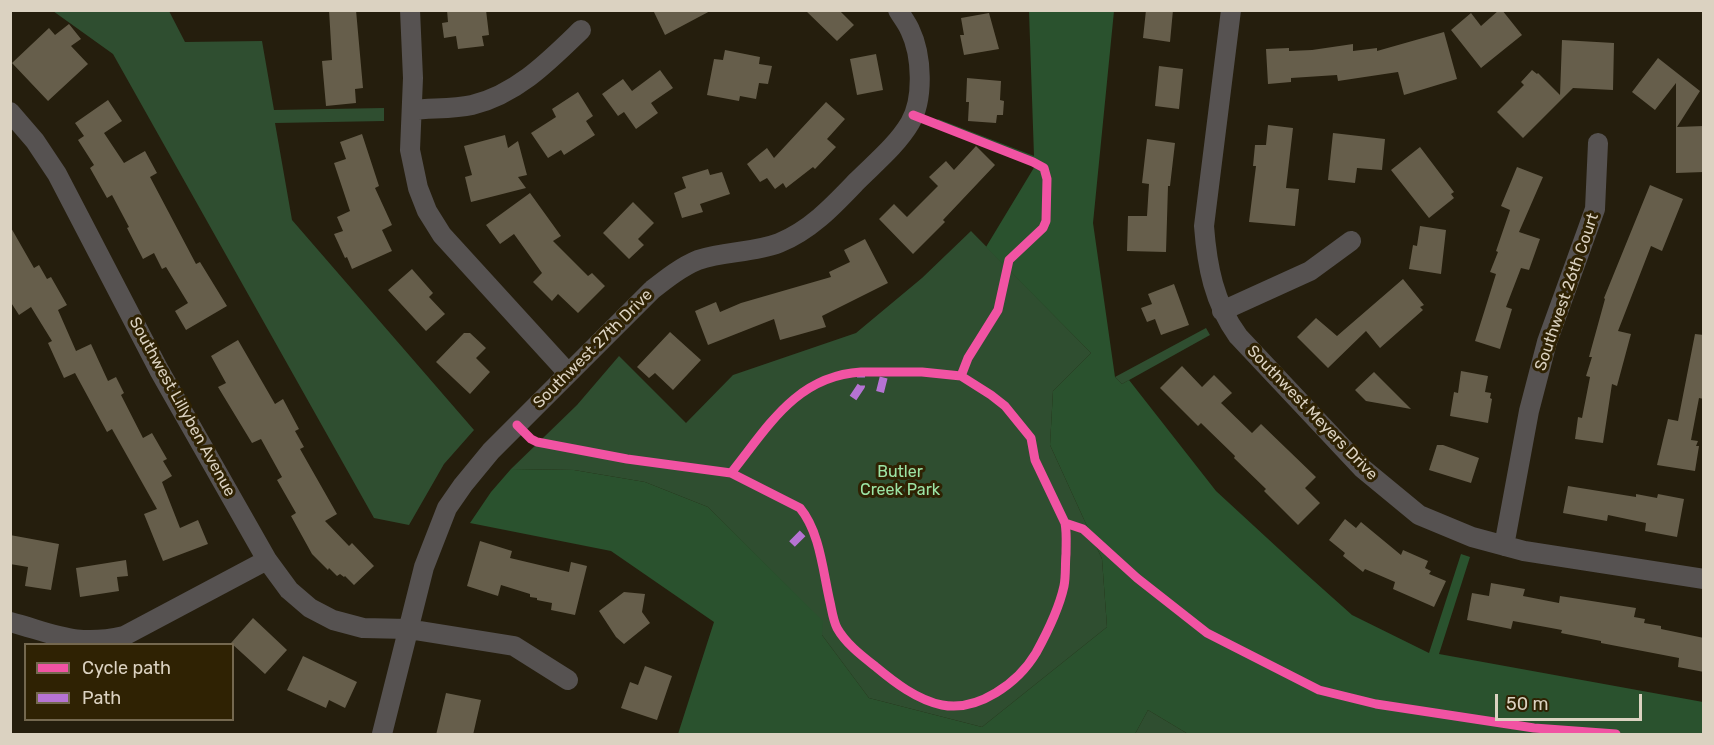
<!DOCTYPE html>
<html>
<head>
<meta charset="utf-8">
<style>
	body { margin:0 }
	#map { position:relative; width:1714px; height:745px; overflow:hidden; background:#251e0d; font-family:Rubik,sans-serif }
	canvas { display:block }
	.frame { position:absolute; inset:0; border:12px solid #dbd2c1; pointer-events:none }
	.legend { position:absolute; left:24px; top:643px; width:210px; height:78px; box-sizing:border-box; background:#2f2203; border:2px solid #74684f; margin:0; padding:8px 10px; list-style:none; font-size:18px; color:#dbd2c1 }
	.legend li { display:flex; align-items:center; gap:12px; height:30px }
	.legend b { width:30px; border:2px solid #74684f }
	.scale { position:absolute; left:1495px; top:694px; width:147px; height:27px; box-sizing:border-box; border:3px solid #dbd2c1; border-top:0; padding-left:8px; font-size:18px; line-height:21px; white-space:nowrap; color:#dbd2c1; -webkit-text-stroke:4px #2f2203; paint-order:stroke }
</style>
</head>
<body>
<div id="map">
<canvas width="1714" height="745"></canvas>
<div class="frame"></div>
<ul class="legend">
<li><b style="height:8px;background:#f153a3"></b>Cycle path</li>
<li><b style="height:8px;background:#b673d3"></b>Path</li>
</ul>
<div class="scale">50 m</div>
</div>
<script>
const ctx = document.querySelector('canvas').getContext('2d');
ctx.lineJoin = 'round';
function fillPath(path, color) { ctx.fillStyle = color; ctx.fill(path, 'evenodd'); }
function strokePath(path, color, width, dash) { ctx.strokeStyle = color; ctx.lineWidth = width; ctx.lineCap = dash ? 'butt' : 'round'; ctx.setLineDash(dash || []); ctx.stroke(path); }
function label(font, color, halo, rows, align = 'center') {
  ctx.font = font + ' Rubik,sans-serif'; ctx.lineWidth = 6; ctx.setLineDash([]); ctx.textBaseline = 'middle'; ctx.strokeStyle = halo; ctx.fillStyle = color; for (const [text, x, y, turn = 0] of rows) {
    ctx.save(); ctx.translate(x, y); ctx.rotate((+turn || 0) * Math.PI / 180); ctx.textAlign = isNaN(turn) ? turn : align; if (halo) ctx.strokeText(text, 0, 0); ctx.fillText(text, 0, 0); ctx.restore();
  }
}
const green = new Path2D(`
	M53 11H169L185 42 262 41 274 110 384 108V121L275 123 292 220 474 430 444 464 409 525 374 518 113 54Z
	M971 231 1091 353 1053 391 1050 445 1102 559 1107 627 982 727 869 698 822 635V621L708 507 645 482 574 470 511 469 577 405 619 356 686 423 733 375 856 333 922 278Z
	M1206 328 1210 335 1122 384 1115 377Z
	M1148 710 1188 734H1135Z`);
const forest = new Path2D(`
	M1029 11H1114L1093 223 1115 377 1122 384 1129 380 1216 491 1305 573 1352 615 1429 653 1461 554 1470 557 1439 654 1703 702V734H1188L1148 710 1135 734H678L714 622 611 551 470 523 491 492 511 469 574 470 645 482 708 507 823 621 822 635 869 698 982 727 1107 627 1102 559 1050 445 1053 391 1091 353 986 247 1035 166 934 127 938 119 1034 156Z`);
const building = new Path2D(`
	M329 10H356L363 88 355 89 356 103 326 106 322 61 332 60Z
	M447 10H486L489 35 482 36 484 46 458 49 456 36 444 38 442 23 448 22Z
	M653 10H712L665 35Z
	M805 10H839L854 25 837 41Z
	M1146 10H1173L1170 42 1143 38Z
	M1499 10H1502L1522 35 1481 68 1451 30 1471 13 1481 26Z
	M989 13 999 49 964 55 960 35H964L961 18Z
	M69 24 81 39 71 46 88 64 48 101 12 63 49 28 55 35Z
	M1444 32 1457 79 1424 89 1404 95 1398 72 1338 81 1337 75 1291 78V82L1268 84 1266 49 1289 48V51L1312 50 1353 44V51L1377 48V51Z
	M1562 40 1614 43 1613 90 1573 88 1523 138 1497 112 1524 85 1521 82 1532 70 1537 74 1538 73 1560 95Z
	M725 50 760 57 759 64 772 66 768 84 759 83 756 99 740 96 739 101 707 95 714 59 723 60Z
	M876 54 883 90 857 95 850 59Z
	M1658 58 1700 91 1677 127 1704 126V172L1676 173V83L1655 110 1632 92Z
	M1159 66 1183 69 1179 109 1155 106Z
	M660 70 673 88 651 103 658 113 636 129 624 112 618 116 602 94 623 79 632 91Z
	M967 78 1001 81 1000 100 1004 101 1003 115H997L996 123 968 121 969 102H966Z
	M578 92 593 116 586 121 595 135 564 155 561 150 548 158 531 133 556 117 552 109Z
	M108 100 122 121 104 133 124 163 145 151 157 173 150 177 196 264 200 262 227 306 186 330 175 311 188 303 166 267 162 269 154 253 143 259 127 228 129 227 112 195 107 198 90 168 94 165 78 140 84 136 75 123Z
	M826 102 845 119 827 139 836 147 815 169 813 167 786 188 783 183 775 189 767 178 760 182 747 164 767 148 774 158Z
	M1268 125 1293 128 1286 188 1299 189 1295 226 1249 222 1256 166H1253L1255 145H1266Z
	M1333 133 1385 139 1382 170 1357 168 1355 183 1328 180Z
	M362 134 379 186 375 188 392 225 382 230 392 251 352 269 347 257 345 258 334 234 343 231 337 217 350 211 334 163 346 159 340 142Z
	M505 135 508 148 518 141 527 175 518 177 526 188 471 202 465 177 472 175 464 146Z
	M1147 139 1175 143 1170 186H1168L1166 252 1127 251 1128 216H1147L1149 184 1142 183Z
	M976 146 995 165 943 220 945 222 913 254 879 219 894 204 907 217 938 186 929 177 946 161 954 170Z
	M1420 147 1454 192 1451 194 1454 198 1429 218 1391 170Z
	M1517 167 1543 177 1519 232 1540 239 1529 270 1521 268 1506 307 1512 309 1500 349 1475 341 1496 274 1490 272 1498 252 1496 251 1510 210 1501 206Z
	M708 169 710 175 722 172 730 194 700 204 703 212 682 218 674 193 686 188 682 177Z
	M1650 185 1683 199 1662 251 1651 246 1618 331 1631 334 1617 386 1612 384 1603 443 1575 439 1578 417 1582 418 1590 377 1586 376 1592 357H1589L1605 299 1604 298Z
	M530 193 561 236 553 241 588 276 592 273 605 286 578 313 558 294 552 301 533 282 542 273 514 234 500 244 486 225Z
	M633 202 654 223 638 239 644 245 629 259 603 233Z
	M10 226 34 268 39 265 47 279 51 277 67 305 58 310 76 351 91 344 108 381 116 377 124 393 121 395 143 438 152 433 167 459 163 461 172 476 162 482 180 528 198 520 208 544 163 561 144 514 157 509 112 429 107 432 75 373 64 378 48 343 52 341 31 307 19 315 10 301Z
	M1420 226 1446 230 1441 274 1409 269 1413 245 1417 246Z
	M865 239 888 283 822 316 826 327 780 340 774 319 708 345 695 311 716 302 720 312 741 303 831 277 829 272 850 262 844 250Z
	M412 269 433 293 429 297 445 314 426 331 388 290Z
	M1403 279 1424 305 1420 307 1423 310 1380 348 1366 331 1328 368 1297 337 1316 318 1337 336Z
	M1174 284 1189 325 1161 335 1155 319 1147 322 1141 308 1152 304 1148 294Z
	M670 332 701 360 673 390 655 373 649 378 637 367Z
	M464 333H470L486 348 476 358 490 372 470 394 436 362Z
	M1695 334 1704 335V399L1699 398 1691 440 1698 441 1696 446H1699L1695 471 1657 465 1668 419 1678 421Z
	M238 340 275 404 283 399 299 429 295 431 304 447 300 449 337 514 325 521 349 546 352 543 374 566 354 585 345 576 344 577 340 574 337 576 329 568 328 570 312 554 291 516 296 513 277 480 282 477 261 439 252 443 218 387 226 383 211 356Z
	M1182 366 1202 387 1214 375 1232 393 1221 403 1252 433 1261 424 1316 477 1305 488 1320 503 1298 525 1264 491 1266 489 1234 458 1235 456 1201 423 1198 426 1160 388Z
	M1461 371 1488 376 1485 392 1491 393 1490 398 1492 399 1488 423 1450 416 1454 392 1458 393Z
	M1374 372 1411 409 1366 401 1355 390Z
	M1437 445H1443L1479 458 1471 483 1429 470Z
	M1568 486 1636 497V494L1657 498 1658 494 1684 499 1677 537 1645 531 1646 523 1608 515 1607 521 1563 513Z
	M1345 519 1356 528 1361 522 1401 555 1403 550 1428 561 1425 568 1431 571 1429 574 1446 581 1434 607 1393 589 1395 582 1365 569 1363 572 1343 556 1345 553 1329 540Z
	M10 535 59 544 51 590 25 586 28 567 10 564Z
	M480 541 512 551 510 558 569 572 571 562 587 566 575 615 551 610 552 603 537 600V598L530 597V594L501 585 498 596 467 586Z
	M126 560 128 576 117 577 119 591 80 597 76 568Z
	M1491 583 1525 589 1523 596 1559 603 1560 596 1636 608 1634 617 1645 619 1644 623 1661 626V629L1704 638V672L1678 667 1679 658 1601 643V641L1561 633 1562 630 1513 621 1511 629 1467 620 1472 593 1489 596Z
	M624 592 645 594 642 612 650 623 624 644 616 637 599 611Z
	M253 618 287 650 265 674 231 643Z
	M303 656 357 682 345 708 329 700 326 708 287 690Z
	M645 666 672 676 657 720 621 708 630 682 638 685Z
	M446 693 481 700 473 735H436Z`);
const street = new Path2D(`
	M410 10 413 78 410 150 418 188 427 211 442 235 568 373
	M1231 10 1204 226C1207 266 1214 303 1238 336L1362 468 1419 515 1472 537 1524 551 1704 579
	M413 110C432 108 454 109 472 105 517 94 549 61 581 30
	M10 112 35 141 57 174 159 370 267 560 289 590 310 608 333 620 363 628 408 629 514 646 568 680
	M1222 311 1310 271 1351 241
	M1504 546 1529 411 1547 342 1595 209 1598 143
	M10 622C55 634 76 647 124 636L267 560
	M382 734 424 567 447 508 463 485 491 451 652 290C666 279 681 267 698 260 724 251 753 253 779 243 811 230 834 205 857 181 875 163 897 145 910 123 924 99 922 55 910 30 907 23 902 17 898 10`);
const quiet = new Path2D(`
	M880 392 885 372
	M853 398 861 386V372
	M792 544 811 525`);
const cycleway = new Path2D(`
	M913 115 1033 162 1044 168 1047 179 1046 221 1043 228 1009 260 998 310 968 358 961 376
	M861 372H922L961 376 991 395 1005 406 1031 438 1035 460 1065 523C1067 534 1066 543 1066 554 1065 565 1066 576 1064 586 1059 609 1047 633 1036 653 1018 683 978 712 942 705 917 700 894 682 876 667 862 656 846 644 837 628 833 620 832 611 830 602 823 572 820 532 800 508L731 473C768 427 796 376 861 372Z
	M517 425 531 439 537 442 627 459 731 473
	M1065 523 1083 529 1137 578 1207 633 1319 690 1376 704 1534 728 1616 734`);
const streetNames = [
	["Southwest 26th Court",1567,292,-71],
	["Southwest 27th Drive",593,349,-45],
	["Southwest Lillyben Avenue",182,407,61],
	["Southwest Meyers Drive",1312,413,46]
];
const parkNames = [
	["Butler",900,472],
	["Creek Park",900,490]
];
fillPath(green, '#2f4e30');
fillPath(forest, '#2a522e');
fillPath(building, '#665e4b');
strokePath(street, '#565251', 20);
strokePath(quiet, '#b673d3', 8, [15, 8]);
strokePath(cycleway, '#f153a3', 9);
label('16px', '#dbd2c1', '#2f2203', streetNames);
label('16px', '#9ce4a5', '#2f2203', parkNames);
</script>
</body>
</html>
